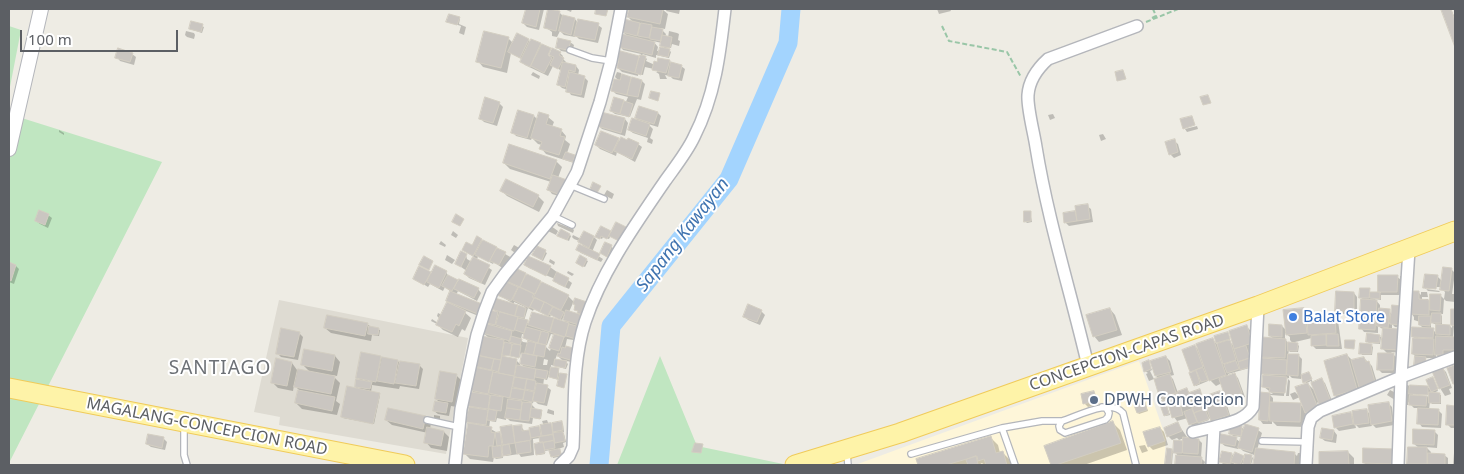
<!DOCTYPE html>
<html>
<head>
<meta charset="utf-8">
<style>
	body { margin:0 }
	#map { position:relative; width:1464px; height:474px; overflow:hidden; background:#eeece4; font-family:"Noto Sans",sans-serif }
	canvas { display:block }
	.frame { position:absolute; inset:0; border:10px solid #5c5f64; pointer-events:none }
	.scale { position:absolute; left:20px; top:30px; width:158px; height:22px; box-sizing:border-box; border:2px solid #5c5f64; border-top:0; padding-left:6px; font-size:15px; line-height:18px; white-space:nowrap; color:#5c5f64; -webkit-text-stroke:4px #fff; paint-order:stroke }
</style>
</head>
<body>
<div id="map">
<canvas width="1464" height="474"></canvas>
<div class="frame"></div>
<div class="scale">100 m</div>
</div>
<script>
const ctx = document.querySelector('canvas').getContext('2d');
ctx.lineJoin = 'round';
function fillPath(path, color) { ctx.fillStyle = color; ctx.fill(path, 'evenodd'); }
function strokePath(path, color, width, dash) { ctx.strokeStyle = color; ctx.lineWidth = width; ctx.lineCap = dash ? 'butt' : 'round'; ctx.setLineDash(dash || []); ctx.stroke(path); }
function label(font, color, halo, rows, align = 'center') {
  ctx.font = font + ' "Noto Sans",sans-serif'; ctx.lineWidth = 4; ctx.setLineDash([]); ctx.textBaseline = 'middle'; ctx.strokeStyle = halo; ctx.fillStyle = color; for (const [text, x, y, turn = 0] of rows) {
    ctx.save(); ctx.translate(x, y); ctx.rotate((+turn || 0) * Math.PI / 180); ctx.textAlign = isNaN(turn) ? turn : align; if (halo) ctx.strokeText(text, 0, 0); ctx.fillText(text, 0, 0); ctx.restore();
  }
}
const commercial = new Path2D(`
	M1139 361 1166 438 1164 465H855Z`);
const education = new Path2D(`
	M279 300 468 338 446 454 279 425 280 417 254 412Z`);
const green = new Path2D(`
	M9 26 21 30 9 92Z
	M9 114 162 162 9 463Z
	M660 356 697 446 788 465H617Z`);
const shadow = new Path2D(`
	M527 9H544L539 30 527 27 523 23Z
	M564 9H572L571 12Z
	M630 9H662L668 14 665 29 660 28 666 34 665 37 668 38 669 31 677 33 679 34 678 40 680 41 679 46 672 44 671 48H667L671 52 669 58 656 55V58L642 54 647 59 646 61 655 65 669 61 681 66 685 69 682 81 673 79 670 76 665 75 667 79H660L659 74 656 72H657L658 70 645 67 643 75 638 74V76L622 72 618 68 620 60 617 57H638L640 58 641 54 623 50 620 46 628 37 623 32 634 23 628 17ZM653 41 662 43V45L665 49 657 51 658 47Z
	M667 9H680L679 14 666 11Z
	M937 9H950L951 11 939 14Z
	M1451 9 1455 18V44L1443 10Z
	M559 12 564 17 575 19 578 23 598 25 602 28 598 43 579 39 575 35V37L564 35 560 31 557 37 552 36V32L545 27Z
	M459 18 460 19 459 24 466 27 464 35 459 33 461 26 448 22Z
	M192 22 204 27 202 33 190 29Z
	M186 31 194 33 195 35 194 39 187 37 185 35Z
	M508 38 513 43 528 40 531 43 532 40 551 49 546 56 549 58 553 50 560 53 563 56 562 58 566 62V64L576 66 579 70 578 76 584 77 588 81 584 98 571 95 568 90 562 88 559 85 562 71 553 66 548 76 525 65 522 62 523 60 511 53 507 73 483 67 478 61Z
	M570 42 574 45 572 53 561 51 557 47Z
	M132 54 136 57 134 65 120 61 117 57Z
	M533 72 540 76 539 79 531 75Z
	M617 72 621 73 622 76 642 81 645 84 641 100 637 99 630 117 615 114 611 111 623 101 625 104 628 97 616 94 612 90 619 81 615 77Z
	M499 103 503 107 497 126 484 122 480 118Z
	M640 107 658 113 661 116 658 127 648 124 653 129 650 138 653 140 652 144 647 142 648 138 633 133 629 130 635 121Z
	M602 113 625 119 628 123 625 136 602 129 599 126Z
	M1053 114 1055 118 1050 120 1048 115Z
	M534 116 538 120 548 117 554 122 552 127 561 130 566 136 565 140 570 144 567 153 576 157 574 163 546 154 541 148 542 145 538 144 532 138 531 140 516 136 513 132Z
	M1197 126 1198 129 1187 132 1185 129Z
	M59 130 64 133V135L59 132Z
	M1103 134 1106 139 1101 141 1099 135Z
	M618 139 620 142 638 144 642 147 635 162 617 152 616 156 600 149 596 145Z
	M1174 141 1178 144 1181 155 1174 158 1170 154Z
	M556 161 562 167 558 178 565 198 552 194 549 190 551 182 510 169 504 163Z
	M507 180 538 196 544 202 539 212 507 196 502 191Z
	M607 190 614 194 612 199 604 195Z
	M1087 206 1091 209 1093 222 1069 226 1066 223 1064 214 1077 212Z
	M1030 212 1032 222 1027 223 1025 221Z
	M48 215 52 218 48 228 40 224 36 221Z
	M557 223 573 229 574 230 573 233 558 226Z
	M617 223 629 231 623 244 611 235 609 239 603 237 602 239 597 236 610 232 612 234Z
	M551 226 558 231 556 235 548 231Z
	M453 231 458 235 456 238 451 235Z
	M561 231 570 235 572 237 573 235 581 239 584 232 594 237 597 240 592 252 603 259 601 262 581 253 578 250 586 249 579 241 574 239 571 236 569 241 560 237Z
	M481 240 512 258 505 270 494 262 493 264 478 256 477 260 492 270 485 285 469 278 465 274 467 271 458 265 466 255 467 259 472 262 474 257 463 250 473 247Z
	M441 241 446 245 445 247 439 244Z
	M606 244 613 248 608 257 601 253Z
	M514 245 521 249 518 255 511 250Z
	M538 248 547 253 543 261 534 255Z
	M447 255 455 260 452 264 445 260Z
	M580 257 588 261 585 267 579 264Z
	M550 259 555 262 554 265 549 262Z
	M9 263 16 266 19 269 14 284 9 282Z
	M525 265 550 267 572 283 569 289 558 284 555 279 529 268Z
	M514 269 568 296 575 303H587L583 328 577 326 583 332 580 341 567 339 565 348 572 350 576 353 574 363 564 360 568 364 566 369 551 365V368L558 370 559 374 565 375 563 388 558 386 559 380 552 378 549 375 547 380 544 379 543 386 547 387 551 390 547 406 538 404 534 400 533 403 529 402 535 408 534 410 542 412 541 419 533 418 532 424 510 421 506 417V420L497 418 496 422 490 421 489 428 503 436 501 428 521 426 525 432 529 431 532 434 539 427 542 430 544 426 542 421 547 420 549 425 554 427 562 423 563 424 564 432H562L564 434 566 442 563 443 564 447 558 449 561 452 562 456 553 458 551 450 545 451V454L539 455 537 454 541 444 540 438 533 439 534 455 521 457 519 454 506 456 502 453 503 458 496 459 494 457 493 462 470 459 464 453 471 425 468 421 472 394H475L470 389 482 337 489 338 483 333 492 327 488 322 497 313 493 309 512 304V303L499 295ZM514 302 525 307V308L514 305ZM573 303 576 306 575 309 579 312 578 315 569 312ZM528 308 533 311 534 309 550 317 551 315 562 320 565 314H566L564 322 530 324 524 321ZM522 334 525 335V338L530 343 523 342 521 340ZM551 334 555 335 550 351 544 345H547ZM521 353H523L521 364 525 368 520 367V364L515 359 505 357V354L520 357ZM557 355 564 362 555 360ZM544 359 548 360 547 365H543Z
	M1451 269 1455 273 1452 294H1455V302L1446 301 1444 299 1443 314H1440L1442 316V326H1450L1452 328 1453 310H1455V328L1454 326 1453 338H1455V353H1447L1446 358H1439L1436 354V358H1426V366H1417L1415 364 1416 357 1413 354 1416 339 1413 337 1424 329 1420 325V322L1414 320V317L1411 313 1418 292 1421 295V292H1427L1428 297H1422V299H1428V301H1431L1440 295 1444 299 1445 292 1440 287H1426V289L1440 291 1439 292 1428 291 1424 287 1437 276 1442 281ZM1431 321 1434 324H1437V333L1431 329Z
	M568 271 574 274 572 276 567 273Z
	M446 272 449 277 459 283 478 289 481 293 477 301 458 291 456 295 481 317 461 309 471 318 465 331 462 329 458 337 443 330 437 324 431 321 432 319 438 323 440 319 437 316 438 313 442 315 453 306 447 301 451 292 445 287 443 291 430 284 428 287 415 279 430 273 432 275Z
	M1400 276H1405L1406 282H1401L1400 295H1381V300L1375 299 1380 305V310L1389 311 1403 328 1395 327 1392 324V330L1401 353 1391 352 1397 358 1396 373H1382L1378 369 1388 354 1382 348 1384 330 1378 326V333L1364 332 1361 328 1362 299 1361 297 1369 290 1370 293H1381L1379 291 1397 277 1400 279Z
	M1354 293 1357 297V314H1340L1336 311Z
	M1110 309 1115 315 1122 335 1099 342 1094 336Z
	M1303 309 1309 315 1310 319 1335 318 1338 321 1342 349H1316L1312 345V338L1295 342 1299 346 1298 352H1290L1289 350 1288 355 1299 356 1302 359 1301 379 1292 378 1289 375V378L1285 379 1284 396 1270 395 1273 398V403L1300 404 1305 409 1307 384 1305 382 1309 373 1313 383 1321 380 1325 383 1334 406 1324 409 1317 402 1320 412 1309 416 1306 412 1305 427 1277 426 1272 421V424H1263L1260 420 1261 393 1273 394 1264 387 1265 376 1262 373 1263 358 1262 357 1274 339 1270 336 1282 326 1287 331ZM1285 333 1290 337V340L1293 344H1289L1285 339ZM1311 381 1315 391 1307 383Z
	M761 311 765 315 760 325 748 320 744 316Z
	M367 324 371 327 380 330 379 336 372 335 371 341 331 333 325 328Z
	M1247 327 1250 330 1255 347 1249 349 1253 367 1228 374 1229 377 1235 375 1238 378 1245 397 1231 402 1227 398 1222 383 1216 386 1207 377 1208 381 1196 386 1193 373 1191 371 1195 346 1200 351 1213 340 1218 345 1215 337 1229 335 1230 340H1228L1234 346Z
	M299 333 303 337 298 360 281 357 277 353Z
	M1379 336 1381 337 1380 344 1369 343 1373 347 1372 355H1362L1361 353 1371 345 1367 341Z
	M1347 355 1353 361 1364 358 1372 366 1378 386 1363 389 1359 386 1362 395 1341 401 1335 396Z
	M335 356 340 362 337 376 332 375 340 383 336 401 340 404 337 415 302 409 296 403 299 390 294 385 293 391 278 388 272 382 292 363 297 370 310 372 302 364Z
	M381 357 398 361 400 364 420 366 423 369 419 389 400 386 399 389 372 385 371 392 380 395 374 424 343 418 342 416 356 389 357 380 361 381 357 378Z
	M1166 357 1170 361 1174 375 1170 376 1173 379 1178 393 1187 390 1191 394 1200 391 1203 398H1201L1206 404 1220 392 1224 396 1231 418 1215 424 1208 417 1209 420 1192 426 1188 418 1177 421 1174 417 1168 400 1165 401 1170 415 1166 416 1165 415 1164 401 1161 398 1159 379 1156 376 1152 361Z
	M1148 362 1152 370 1150 371 1154 379 1149 381 1146 374 1148 373 1145 371Z
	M1442 368 1446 372 1452 388 1449 389 1451 394 1445 396 1440 388Z
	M456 375 462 381 457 407 451 406 449 416 438 414 434 411 440 403 436 399Z
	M1288 379 1290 381 1289 396H1286Z
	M1433 379 1438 391 1431 394 1441 395V404H1432L1430 401 1429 410H1438L1442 414 1441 428 1422 427 1419 423 1420 408H1414L1408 402V405H1404V385H1408L1411 388 1428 387 1432 392 1428 380ZM1413 393 1434 394V397L1413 395Z
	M1390 390 1396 393 1395 400 1387 395Z
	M1094 392 1097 396 1099 404 1088 407 1084 403Z
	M1295 392 1300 397 1293 400 1290 394Z
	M1145 403 1148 411 1139 414 1138 413Z
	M1388 403 1392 407 1394 425 1376 428 1371 423 1372 426 1359 428 1355 424 1356 428 1339 431 1335 427 1350 413 1354 417 1367 411 1371 415Z
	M1448 407H1455V428H1451L1447 424Z
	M548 409 554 411V415L547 413Z
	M434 415 440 416V421L434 419Z
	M425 417 431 423 430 429 444 432 449 437 447 451 431 448 426 442 428 433 392 425 386 420Z
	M1113 423 1120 430 1127 450 1084 465H1052L1046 446Z
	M1178 424 1187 437 1179 440 1177 438 1172 440 1168 436Z
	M1241 427 1245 430H1258L1262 433 1257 450 1294 453 1297 456 1298 453H1304L1307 465H1254L1257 456 1243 451 1239 447 1238 449 1225 446 1221 443 1235 438 1231 434ZM1233 436 1242 437 1241 443Z
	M1160 428 1164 432 1168 445 1153 450 1149 446Z
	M1334 431 1337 435 1336 443 1325 441 1321 438Z
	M1434 431 1438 435 1437 448 1426 447 1431 452 1430 455H1444L1448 458V465H1411L1409 463 1419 448 1414 444Z
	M990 437 998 445 1000 453 1002 452 1010 460 1012 465H984L982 463 979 465H920L918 460Z
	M163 438 167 442 165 450 151 447 147 444Z
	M1199 440 1202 443 1201 458 1205 462 1204 465H1176L1177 454 1175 453 1182 442 1184 444Z
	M1145 445 1148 451 1142 453 1139 446Z
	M1365 449 1396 465H1367L1364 463Z
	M1172 450 1173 451 1172 465H1168L1167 463Z
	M1223 452 1232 454 1234 457H1243L1246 459 1251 456 1253 458 1251 465H1245L1243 463 1240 465 1234 463V465H1224L1221 462Z
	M1348 452 1354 458V465H1321L1320 453Z
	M1454 453H1455V465H1453Z`);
const river = new Path2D(`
	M599 465 611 326 729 179 788 43 791 9`);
const building = new Path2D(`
	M526 9H540L536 27 522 23Z
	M548 9 560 11 556 31 544 28Z
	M596 9H608L606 16 595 14Z
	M629 9H663L660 24 627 17Z
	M1441 9H1451L1455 21V47Z
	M449 14 460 17 457 25 446 22Z
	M563 15 575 18 571 35 559 31Z
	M578 19 599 23 595 40 574 36Z
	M624 19 640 23 637 36 622 32Z
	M191 21 203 24 201 32 189 29Z
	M641 23 652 25 649 38 638 36Z
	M652 27 663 29 661 41 650 39Z
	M484 31 509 37 501 68 476 62Z
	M517 33 529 39 520 58 508 52Z
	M622 34 655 42 652 55 618 47Z
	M662 35 672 37 670 48 660 46Z
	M558 38 571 41 568 50 556 48Z
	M531 39 541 43 530 67 520 62Z
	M542 44 551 48 548 55 552 58 544 73 531 66Z
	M660 47 670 49 668 57 658 55Z
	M118 48 133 53 130 62 115 58Z
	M552 48 561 52 559 55 564 58 558 69 550 65 554 57 549 55Z
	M617 50 639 56 635 73 617 68 619 58 615 57Z
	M640 55 646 56 641 75 635 73Z
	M658 58 670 60 666 73 652 70 654 61 657 62Z
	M563 62 576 65 575 72 569 70 565 87 557 85Z
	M671 62 682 65 679 78 668 76Z
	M1123 70 1126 79 1117 81 1115 72Z
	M570 72 585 76 581 95 566 92Z
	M622 74 631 77 627 95 611 91 614 79 620 80Z
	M632 77 642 80 638 97 627 95Z
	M651 91 660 93 658 101 649 98Z
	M1208 95 1211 103 1203 105 1200 97Z
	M485 97 500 102 493 123 479 119Z
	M614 97 624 100 620 114 610 111Z
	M624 101 633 104 629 117 620 114Z
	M639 106 658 112 654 124 635 118Z
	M518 110 534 115 527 138 511 133Z
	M539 112 549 115 546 124 562 129 560 136 565 137 559 155 539 149 542 142 531 138Z
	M601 112 625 118 621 133 597 126Z
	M1192 116 1195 125 1183 129 1180 119Z
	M632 118 650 124 646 136 628 130Z
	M601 131 619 138 612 153 595 145Z
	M621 137 627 140 628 138 639 143 632 159 614 151Z
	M1175 139 1178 152 1169 155 1165 142Z
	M509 144 557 160 550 179 503 163Z
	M566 152 575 155 573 162 563 159Z
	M553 175 567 180 561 195 547 190Z
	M506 179 539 195 533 207 500 191Z
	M593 182 601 186 597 193 590 190Z
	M1088 204 1090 219 1077 221 1075 206Z
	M39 210 49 214 45 225 35 221Z
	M1024 211H1031V221L1024 222Z
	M1075 211 1077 221 1064 223 1063 213Z
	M456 214 464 219 460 226 452 222Z
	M616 222 626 227 619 241 609 236Z
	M601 226 611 231 607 239 601 236 600 239 595 237Z
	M561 229 570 234 567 240 557 236Z
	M584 231 594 236 589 248 578 242Z
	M477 236 482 239 473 256 462 250 466 242 472 245Z
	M483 240 497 247 489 262 475 255Z
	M605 242 612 245 607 257 600 253Z
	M579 244 600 254 597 260 576 250Z
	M537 246 546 250 542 260 532 255Z
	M497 248 506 252 499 265 490 261Z
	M461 251 467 254 461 267 455 264Z
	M580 255 587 259 583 267 576 263Z
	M424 256 433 261 429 270 419 265Z
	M528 256 551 266 546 276 524 265Z
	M473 257 490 265 481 283 464 274Z
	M9 262 16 265 11 281 9 280Z
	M435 265 447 271 439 288 427 282Z
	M419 266 431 272 424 285 413 279Z
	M513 267 526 273 520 287 506 281Z
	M1443 267 1452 268 1449 291 1440 290Z
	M557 272 569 278 565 287 553 281Z
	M527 274 541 281 535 294 520 287Z
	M1425 274 1438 275 1436 289 1423 288Z
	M448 275 458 280 452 291 442 286Z
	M1378 275H1398L1397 292H1378Z
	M459 279 479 288 474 298 454 289Z
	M504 281 518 287 511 301 497 295Z
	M542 282 569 295 561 310 534 297Z
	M519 287 534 294 532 297 534 298 529 308 513 300Z
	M1360 288H1370L1369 298H1359Z
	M450 291 482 304 478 314 446 301Z
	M1336 291 1354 292V311H1335Z
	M1411 291H1419V299L1429 300V315L1410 314Z
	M1370 292H1380V299L1370 298Z
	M1430 294H1441L1440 311 1430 310Z
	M495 298 518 305 515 316 491 309Z
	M535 298 544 302 540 312 530 307Z
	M575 298 587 302 583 315 577 313 578 311 574 310 575 305 573 304Z
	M1361 299 1377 300 1375 330 1359 329Z
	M447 302 466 311 459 326 456 324 452 332 436 325Z
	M545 302 553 307 548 316 540 312Z
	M748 304 762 310 757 322 743 317Z
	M518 305 526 308 524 318 515 316Z
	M1392 305 1402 306 1400 325 1390 324Z
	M553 307 564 312 560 320 549 314Z
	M1110 308 1117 330 1093 337 1086 315Z
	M1304 308 1307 333 1286 335 1283 310Z
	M1379 308 1390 309 1388 328 1377 326Z
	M1451 309H1455V326L1451 325Z
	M490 310 498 312 495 325 487 323Z
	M566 310 582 315 579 325 563 320Z
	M500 312 518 317 514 331 496 325Z
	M532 312 554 318 550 332 528 325Z
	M1432 313H1441V323H1431Z
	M327 315 368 323 365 336 324 328Z
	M1335 316 1336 333 1308 335 1307 318Z
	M1419 316H1431L1430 326 1419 325Z
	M518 318 528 320 524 333 515 330Z
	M554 318 569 323 565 337 550 332Z
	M484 323 512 331 510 341 482 333Z
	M569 324 580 327 576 339 566 336Z
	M1269 324 1282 325V337L1269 336Z
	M1436 324 1450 325V335L1436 334Z
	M1247 325 1252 343 1234 349 1229 331Z
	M369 326 379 328 378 335 368 334Z
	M526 327 541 331 538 343 523 338Z
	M1412 327 1434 328 1433 338 1412 337Z
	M281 328 300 332 294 357 276 354Z
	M1383 328 1400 329 1398 350 1381 349Z
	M542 331 549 333 546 345 538 343Z
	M1228 332 1230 339 1216 343 1214 336Z
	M1367 333 1380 335 1379 343 1366 342Z
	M554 334 564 337 559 351 549 348Z
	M1327 334H1338L1339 346H1327Z
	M1326 335V345L1311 346V336Z
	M481 336 504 340 501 360 477 355Z
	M511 336 522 339 520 345 509 342Z
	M1436 336 1455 337V350H1443V355H1435Z
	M1262 337 1286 339 1285 358 1260 357Z
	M1213 338 1226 375 1209 381 1196 344Z
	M1413 338 1434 339 1433 355 1412 354Z
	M1230 340 1236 360 1223 364 1217 344Z
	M1345 340H1355L1354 349 1345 348Z
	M528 341 536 343 533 355 525 353Z
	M505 342 512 344 510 356 502 355Z
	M1288 342 1298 343 1297 351H1288Z
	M536 343 546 345 544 357 534 355Z
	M1360 343 1372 344 1371 354H1359Z
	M513 344 521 345 519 358 510 356Z
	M1195 345 1203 367 1190 372 1182 350Z
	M566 346 573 348 570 360 557 356 558 353 560 354 562 347 565 348Z
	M1246 346 1250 358 1238 362 1234 349Z
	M304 349 335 355 332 371 301 365Z
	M361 352 381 356 376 382 356 378Z
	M522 353 537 356 535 367 520 364Z
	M1378 353H1394L1393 370H1377Z
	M1288 354H1299L1298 376 1287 375Z
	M1347 354 1357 389 1334 396 1324 361Z
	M476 355 494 359 491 370 474 366Z
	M502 356 517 359 514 376 499 373Z
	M1166 356 1171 372 1155 376 1150 361Z
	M1415 356 1426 357 1425 365H1414Z
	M382 357 398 360 394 384 377 381Z
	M1364 357 1366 362 1369 361 1375 382 1359 387 1351 360Z
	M276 358 292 362 287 386 271 383Z
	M1250 358 1253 366 1240 370 1238 362Z
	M1262 358 1287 360 1286 375 1261 374Z
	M494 359 501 360 498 372 492 370Z
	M555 359 567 361 565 368 554 366Z
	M1149 360 1151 369 1144 372 1142 363Z
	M400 361 420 364 416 386 395 383Z
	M1236 361 1239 369 1227 373 1224 365Z
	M517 365 536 369 534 380 515 377Z
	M1455 365V384H1453L1447 368Z
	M1442 366 1450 385 1439 389 1432 371Z
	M474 367 493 371 488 394 469 390Z
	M551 367 559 368 557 379 549 377Z
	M1203 368 1208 380 1201 382 1196 370Z
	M298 369 335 376 331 394 294 387Z
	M536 369 548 371 546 379 535 377Z
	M440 371 457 374 452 402 435 399Z
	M1196 371 1200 383 1194 386 1189 373Z
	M493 372 514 376 510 398 489 393Z
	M1309 372 1312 379 1303 383 1301 375Z
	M560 373 567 374 564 388 557 386Z
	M1235 373 1242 393 1226 399 1219 379Z
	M1170 374 1176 393 1160 399 1154 379Z
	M1263 375 1287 377 1285 393 1269 392 1270 388 1262 387Z
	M515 377 527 379 525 390 513 387Z
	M1433 377 1438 389 1431 392 1426 380Z
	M1322 378 1331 402 1320 406 1311 383Z
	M356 379 372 382 370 389 355 387Z
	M527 379 536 381 534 391 525 389Z
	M537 383 548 385 544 403 533 401Z
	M1308 383 1318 408 1305 413 1295 387Z
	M1410 385 1428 386V395L1409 394Z
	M347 386 380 393 373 424 341 417Z
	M512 388 525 390 523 400 510 398Z
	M1187 388 1191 400 1180 403 1177 392Z
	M1200 389 1202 396 1191 400 1189 393Z
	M298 390 335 397 332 411 295 403Z
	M525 390 534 392 532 402 523 400Z
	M1094 391 1096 401 1083 404 1081 394Z
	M1220 391 1229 415 1211 421 1203 397Z
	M471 392 490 395 488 409 468 406Z
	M1260 392 1270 393 1268 421 1259 420Z
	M1429 392 1440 393V403H1429Z
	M1177 393 1183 415 1172 418 1166 397Z
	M491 395 503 397 501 411 489 409Z
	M1410 395 1427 396 1426 406 1409 405Z
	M1202 397 1205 409 1194 413 1190 401Z
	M508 399 522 401 521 410 507 408Z
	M1165 400 1169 414 1164 416 1159 402Z
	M435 401 448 403 446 413 433 411Z
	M523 402 532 403 529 421 520 420Z
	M1145 402 1147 410 1137 413 1134 405Z
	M1270 402 1301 403 1300 422 1270 421Z
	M1389 402 1392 421 1371 425 1368 405Z
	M1447 405 1455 406V425H1446Z
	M469 407 488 410 486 425 466 422Z
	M388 408 426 416 423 429 385 420Z
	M507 408 521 410 520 420 505 418Z
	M531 408 542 410 540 419 530 417Z
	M1418 408 1439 409 1438 425 1417 424Z
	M489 409 497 411 495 421 487 420Z
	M1192 409 1197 422 1189 425 1184 412Z
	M1205 409 1209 419 1198 423 1194 413Z
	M1367 409 1369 423 1354 425 1352 411Z
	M1351 412 1353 424 1334 428 1332 416Z
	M562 421 563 430 553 432 552 423Z
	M1113 421 1121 443 1056 465H1051L1044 446Z
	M1178 422 1182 431 1167 437 1164 428Z
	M468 423 492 427 491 432 495 433 493 446H489L488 457 463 454Z
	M551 423 553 434 542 436 540 425Z
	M1231 424 1242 426 1241 436 1229 434Z
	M1245 424 1259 428 1252 452 1238 448Z
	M512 425 515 443 503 445 500 427Z
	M522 425V431L529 430 531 440 515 443 513 426Z
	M539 426 541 436 531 438 529 428Z
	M427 427 444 431 441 446 424 443Z
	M1160 427 1165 441 1148 447 1143 432Z
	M1322 428 1334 430 1332 440 1320 438Z
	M1413 429 1435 430 1434 445 1413 444Z
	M500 432 502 445 497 446 495 433Z
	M563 432 565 441 555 443 553 433Z
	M148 434 164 437 162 448 146 444Z
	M1221 434 1237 437 1235 446 1220 443Z
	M553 435 554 440 540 443 539 437Z
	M991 436 996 453 1003 451 1007 465H986L984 459 978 461 977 456 946 465H918L916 459Z
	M1183 437 1199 439 1198 454 1183 453Z
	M1174 440 1183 441 1182 453H1173Z
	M530 441 531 452 517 454 515 443Z
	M554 441 555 448 545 450 543 443Z
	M543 442 545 453 536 455 534 444Z
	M695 443 703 444 701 453 692 452Z
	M509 444 511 454 503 456 502 446Z
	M501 446 502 457 493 458 492 447Z
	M1408 447H1427V464H1407Z
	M1167 448 1172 449 1171 464H1165Z
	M1256 448 1295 452 1294 465H1253Z
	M1363 448 1394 449 1393 464 1363 463Z
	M560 449 561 455 551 457 549 451Z
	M1222 451 1232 453 1230 464 1219 462Z
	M1348 451 1349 465H1319V452Z
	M1235 452 1244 456 1240 465 1231 462Z
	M1428 453 1445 454V465L1428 464Z
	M1245 454 1252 455 1250 465H1243Z
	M1176 455 1202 457 1201 465H1175Z
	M976 456 978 464 968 465 966 460Z`);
const path = new Path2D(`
	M1152 18 1156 16 1153 9
	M1146 22 1178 9
	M942 26 949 41 1007 52 1021 77`);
const service = new Path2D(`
	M570 50 592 58 611 61
	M570 185 604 199
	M553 216 572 225
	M1102 407 1106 408 1109 413 1108 417 1105 420 1065 433 1060 430 1059 426 1062 421C1078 416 1111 398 1123 413L1136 465
	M427 420 459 427
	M184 426V455L187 465
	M1262 441 1307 442
	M847 453 848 465
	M911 454 1002 428
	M1015 465 1002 428 1042 421H1062`);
const minor = new Path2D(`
	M1088 366C1071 293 1048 221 1036 147 1034 133 1027 108 1028 95 1029 80 1037 69 1048 59L1137 26
	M1193 432 1214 427
	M455 465 461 409 477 335 485 310 492 292 505 274 553 216 577 172 600 102 611 61 621 9
	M560 465 569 456 573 447C575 406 572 362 585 322 602 271 635 225 665 181 675 167 687 152 694 137 715 96 720 53 725 9
	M1212 465 1214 427C1227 423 1245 421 1253 407L1258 306
	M1306 465 1308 427 1311 418 1320 411 1401 377 1455 357
	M1398 465 1401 377 1409 249`);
const tertiary = new Path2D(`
	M9 149 41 9`);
const primary = new Path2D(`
	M9 388 405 465
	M795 465 900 433 1258 306 1455 231`);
const markers = [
	[1293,317,5,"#3f7fe0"],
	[1094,400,5,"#5c6f8a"]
];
const shopNames = [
	["Balat Store",1303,317]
];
const streetNames = [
	["CONCEPCION-CAPAS ROAD",1127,353,-19],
	["MAGALANG-CONCEPCION ROAD",207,427,11]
];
const serviceNames = [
	["DPWH Concepcion",1104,400]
];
const waterNames = [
	["Sapang Kawayan",683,235,-52]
];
const quarterNames = [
	["SANTIAGO",220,369]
];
fillPath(commercial, '#fef6d9');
fillPath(education, '#dedbd2');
fillPath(green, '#c0e6c1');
fillPath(shadow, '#0003');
strokePath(river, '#a3d4fe', 19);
fillPath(building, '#cac6c1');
strokePath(building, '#d3cec2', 1);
strokePath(service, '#b4b6bb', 8);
strokePath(minor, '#b4b6bb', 14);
strokePath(tertiary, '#b4b6bb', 16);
strokePath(primary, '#f0cb5a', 21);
strokePath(path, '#99c6a7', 2, [5, 2.5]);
strokePath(service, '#fff', 5.5);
strokePath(minor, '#fff', 11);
strokePath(tertiary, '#fff', 14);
strokePath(primary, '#fef3a8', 19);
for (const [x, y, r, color] of markers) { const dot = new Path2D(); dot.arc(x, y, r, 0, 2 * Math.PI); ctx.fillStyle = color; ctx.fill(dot); strokePath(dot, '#fff', 2); }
label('16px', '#366cbe', '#fff', shopNames, 'left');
label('16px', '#5c5f64', '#fff', streetNames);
label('16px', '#4e5e75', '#fff', serviceNames, 'left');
label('italic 18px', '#4074b0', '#fff', waterNames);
ctx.letterSpacing = '1px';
label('19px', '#6d7176', '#fff', quarterNames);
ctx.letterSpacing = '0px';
</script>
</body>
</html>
